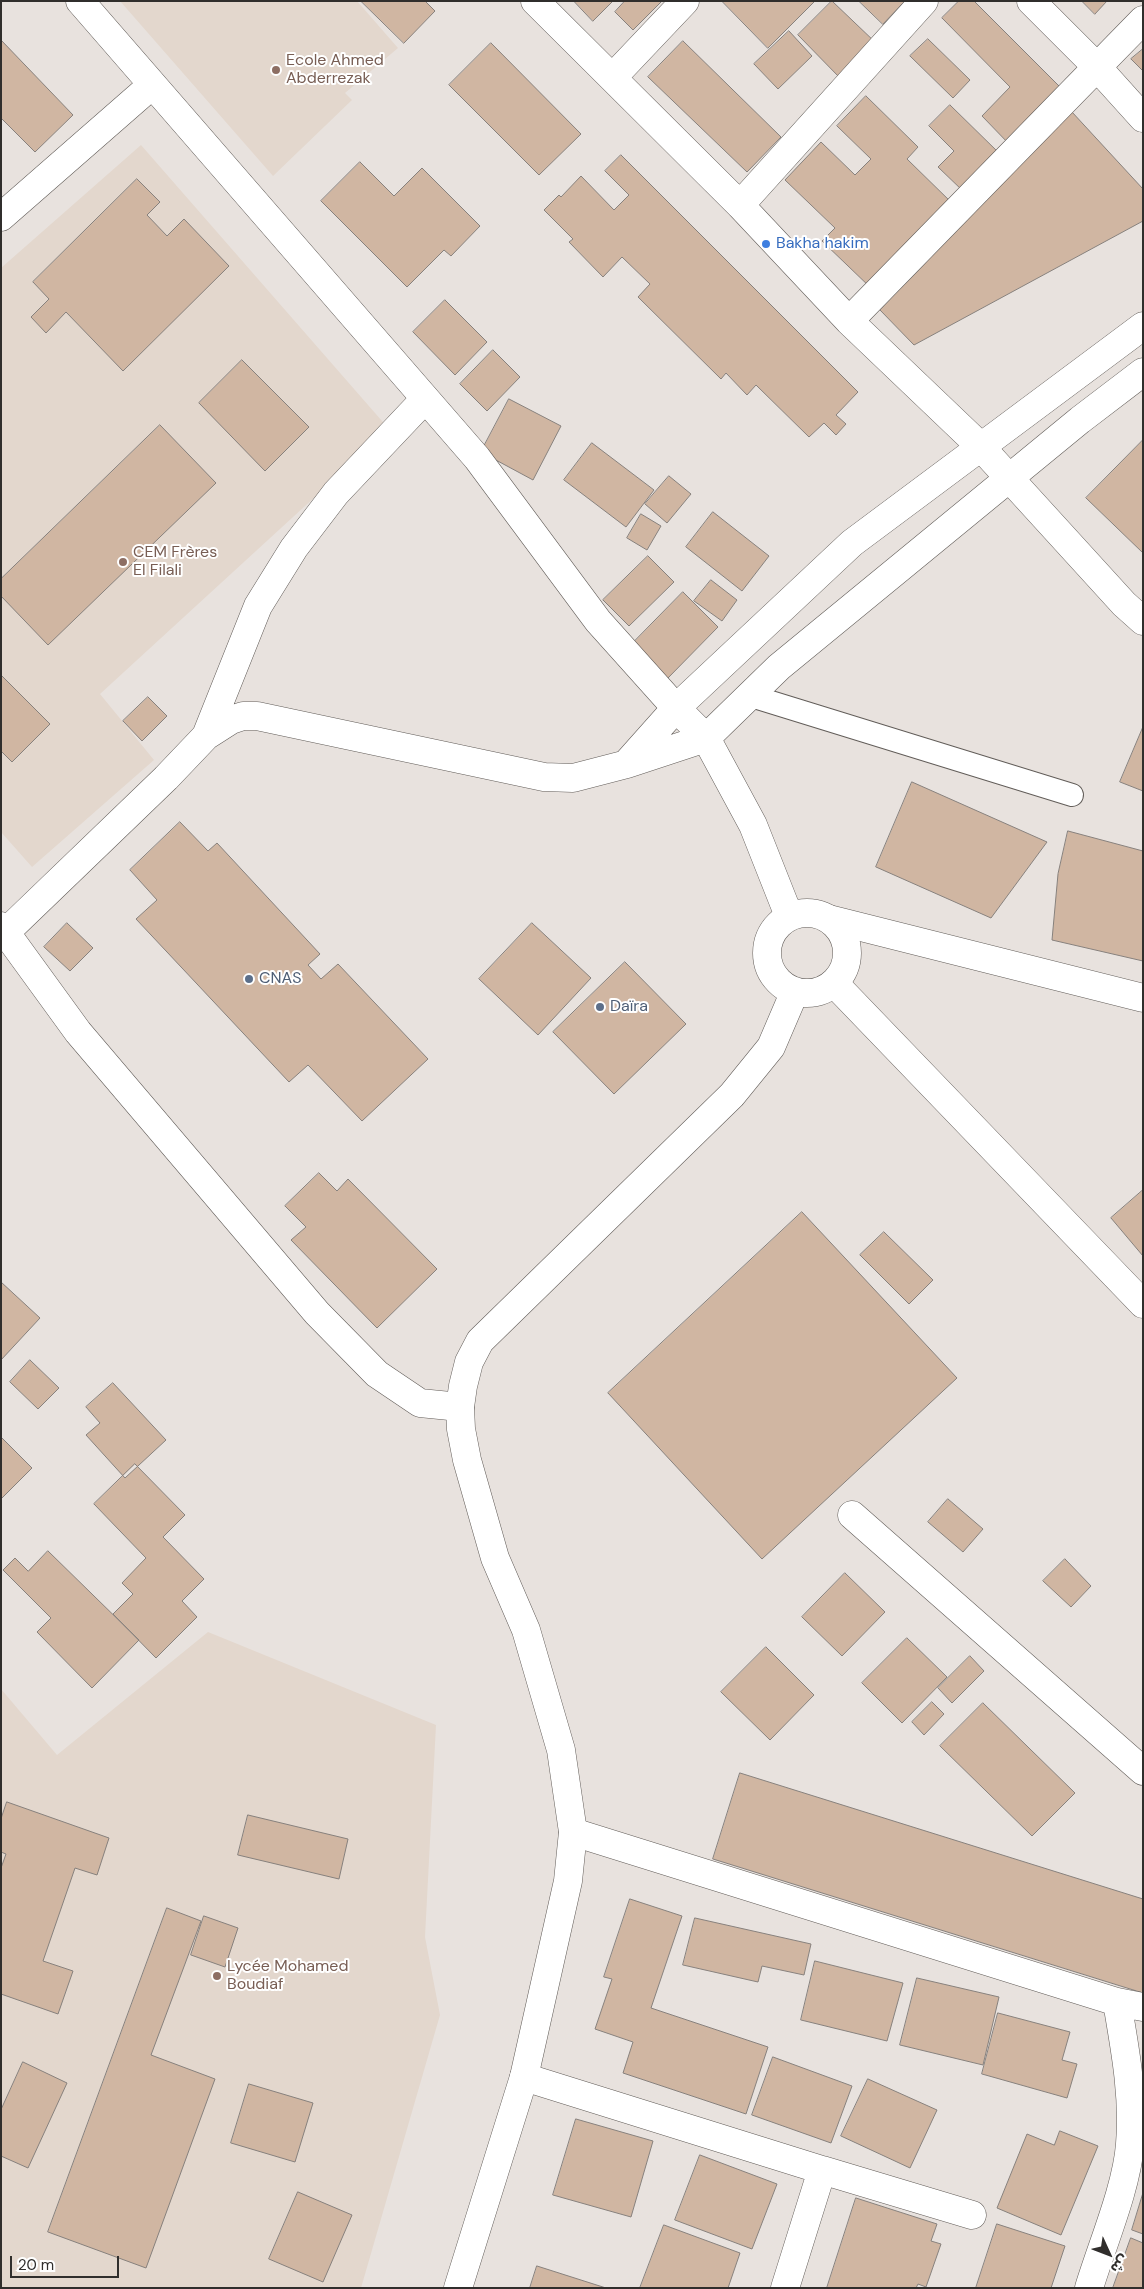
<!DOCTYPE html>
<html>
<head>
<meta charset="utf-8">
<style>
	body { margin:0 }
	#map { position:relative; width:1144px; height:2289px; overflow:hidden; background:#e8e2de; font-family:"DM Sans","Noto Sans Arabic",sans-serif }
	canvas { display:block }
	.frame { position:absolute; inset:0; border:2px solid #302e2c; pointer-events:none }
	.north { position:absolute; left:1084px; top:2229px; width:50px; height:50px; -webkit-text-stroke:4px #fff; paint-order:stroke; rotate:133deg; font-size:14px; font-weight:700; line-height:20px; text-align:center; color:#302e2c }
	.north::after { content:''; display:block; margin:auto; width:18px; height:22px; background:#302e2c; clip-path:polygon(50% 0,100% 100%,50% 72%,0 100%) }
	.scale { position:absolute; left:10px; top:2256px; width:109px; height:22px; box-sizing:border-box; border:2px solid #302e2c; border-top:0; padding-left:6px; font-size:15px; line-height:18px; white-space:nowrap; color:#302e2c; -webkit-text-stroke:4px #fff; paint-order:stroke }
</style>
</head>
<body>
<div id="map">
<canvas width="1144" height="2289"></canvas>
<div class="frame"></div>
<div class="north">ش</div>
<div class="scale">20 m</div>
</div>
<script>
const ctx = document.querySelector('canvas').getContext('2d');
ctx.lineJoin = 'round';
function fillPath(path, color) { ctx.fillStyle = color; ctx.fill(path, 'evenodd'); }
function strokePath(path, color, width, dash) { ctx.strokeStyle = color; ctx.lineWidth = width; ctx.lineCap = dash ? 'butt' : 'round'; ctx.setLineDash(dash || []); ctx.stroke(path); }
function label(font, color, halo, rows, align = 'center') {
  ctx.font = font + ' "DM Sans",sans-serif'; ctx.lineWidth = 4; ctx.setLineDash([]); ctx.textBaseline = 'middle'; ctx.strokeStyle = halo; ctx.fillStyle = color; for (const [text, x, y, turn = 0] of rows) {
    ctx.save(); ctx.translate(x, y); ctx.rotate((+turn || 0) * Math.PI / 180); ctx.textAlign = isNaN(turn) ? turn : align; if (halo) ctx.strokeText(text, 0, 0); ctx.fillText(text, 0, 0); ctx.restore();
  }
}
const built = new Path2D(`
	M120 1H357L398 48 345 93 352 100 273 176Z
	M141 145 389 429 100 694 154 760 32 867 1 832V268Z
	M208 1632 436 1725 425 1937 440 2015 361 2288H1V1689L57 1755Z`);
const building = new Path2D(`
	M361 1H425L435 11 404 43Z
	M574 1H613L593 21Z
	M625 1H662L633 30 615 12Z
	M722 1H815L768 48Z
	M832 1 876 43 840 78 798 35Z
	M859 1H905L883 24Z
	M959 1H974L1065 92 1011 146 982 116 1010 87 942 18Z
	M1082 1H1107L1095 14Z
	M789 31 812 56 778 89 754 64Z
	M928 39 970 80 953 98 910 56Z
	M1 40 73 115 35 152 1 118Z
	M683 41 781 137 747 172 648 77Z
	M491 43 581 134 539 175 449 85Z
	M1143 49V71L1131 59Z
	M866 96 918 147 907 159 953 204 872 289 822 241 835 228 785 180 821 142 855 175 871 159 837 126Z
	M950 105 999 153 963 191 938 167 954 151 929 126Z
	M1072 112 1143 189V221L914 345 880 310Z
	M621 155 858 392 836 415 846 424 836 435 824 423 809 437 756 385 747 395 726 373 721 379 638 297 650 284 622 257 603 277 569 242 573 239 544 210 559 195 561 197 581 176 614 210 629 195 605 171Z
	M360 162 394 196 422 168 480 226 451 256 444 250 407 287 321 201Z
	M137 179 160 202 147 215 167 236 184 219 229 266 123 371 66 312 46 333 31 317 49 299 33 282Z
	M445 300 487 342 455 375 413 332Z
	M493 350 520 377 487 411 460 384Z
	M242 360 309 427 265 471 199 403Z
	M509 399 561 426 533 480 481 452Z
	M160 425 216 483 48 645 1 596V579Z
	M1143 440V553L1086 498Z
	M592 443 654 490 626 527 564 480Z
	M669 476 691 494 667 523 645 504Z
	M713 512 769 556 742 591 686 547Z
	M641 514 661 526 647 550 627 538Z
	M648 556 674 582 629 626 603 600Z
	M711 580 737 600 722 621 694 601Z
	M683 592 718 627 667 679 632 644Z
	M1 675 50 724 12 762 1 751Z
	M148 697 167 716 142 741 123 721Z
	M1143 727V791L1120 782Z
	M912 782 1047 842 991 918 876 867Z
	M180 822 208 851 217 843 320 954 308 965 321 979 338 964 428 1059 362 1121 308 1065 289 1082 136 919 157 900 130 870Z
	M1068 831 1143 851V961L1052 940 1058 874Z
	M67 923 93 948 70 971 44 947Z
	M532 923 591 978 538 1035 479 979Z
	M625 962 686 1024 614 1094 553 1032Z
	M319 1173 337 1191 348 1179 437 1269 377 1328 291 1240 306 1227 285 1206Z
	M1143 1190V1256L1111 1218Z
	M802 1212 957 1378 762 1559 608 1393Z
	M884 1232 933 1280 909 1304 860 1255Z
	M1 1282 40 1318 1 1360Z
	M30 1360 59 1388 38 1409 10 1382Z
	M113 1383 166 1440 125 1478 86 1435 100 1423 86 1407Z
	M1 1437 32 1468 1 1499Z
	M135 1464 185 1515 163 1537 204 1579 182 1601 197 1617 156 1658 113 1614 133 1594 122 1583 146 1558 94 1504Z
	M948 1499 983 1529 963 1552 928 1522Z
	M48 1551 139 1640 92 1688 37 1632 51 1618 3 1570 15 1558 28 1571Z
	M1065 1559 1091 1586 1071 1607 1043 1581Z
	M845 1573 885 1612 842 1656 802 1617Z
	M907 1638 947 1677 902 1723 862 1683Z
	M766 1647 814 1695 770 1740 721 1692Z
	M970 1656 984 1671 952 1703 938 1688Z
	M932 1702 944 1714 924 1735 912 1722Z
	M983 1703 1075 1793 1032 1836 940 1746Z
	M740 1773 1143 1899V1993L713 1859Z
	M7 1802 109 1838 97 1875 75 1868 43 1961 73 1971 58 2014 1 1994V1868L6 1854 1 1852V1819Z
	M248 1815 348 1839 339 1879 238 1855Z
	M630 1899 682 1916 651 2008 768 2047 746 2114 623 2073 633 2042 595 2029 612 1979 604 1977Z
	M167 1908 201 1921 151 2055 215 2079 146 2268 48 2232Z
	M204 1916 238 1928 225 1967 191 1955Z
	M695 1918 811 1944 804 1975 762 1966 758 1982 683 1965Z
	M815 1961 903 1983 887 2041 801 2020Z
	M917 1978 999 1997 983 2065 900 2045Z
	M998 2013 1070 2032 1062 2060 1077 2064 1067 2098 982 2074Z
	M773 2057 852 2086 831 2143 752 2115Z
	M23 2062 67 2083 28 2168 1 2156V2110Z
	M868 2079 937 2110 910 2168 841 2136Z
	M249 2084 313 2103 295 2162 231 2143Z
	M576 2119 653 2141 631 2217 553 2195Z
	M1060 2131 1098 2146 1061 2235 997 2208 1027 2134 1054 2145Z
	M700 2155 777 2184 752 2249 675 2220Z
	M298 2192 352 2215 323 2282 269 2259Z
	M1143 2193V2234L1132 2230Z
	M856 2198 937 2224 931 2241 941 2244 926 2287 918 2284 916 2288H827Z
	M997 2224 1065 2246 1051 2288H976Z
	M664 2225 740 2253 728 2288H640Z
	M1131 2238 1143 2243V2288H1113Z
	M537 2266 606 2288H530Z`);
const service = new Path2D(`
	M748 695 1072 795`);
const minor = new Path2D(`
	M535 1 740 205 849 321 980 446 1124 604 1143 621
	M1031 1 1097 67 1143 118
	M613 77 685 1
	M740 205 924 1
	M1 217 152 85
	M849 321 1143 20
	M206 736 258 606 294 548 336 493 425 399
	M627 763 676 708
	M829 919 1143 998
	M1 926 78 1032 317 1313 377 1374 420 1403 460 1407
	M6 932 166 778 206 736 231 720 243 716H257L544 777 573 778 627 764 706 738
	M834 983 1143 1304
	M852 1515 1143 1771
	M573 1832 1117 2002 1143 2007
	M524 2077 822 2170 785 2288
	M822 2170 972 2215
	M1089 2288C1102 2245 1127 2187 1130 2144 1134 2096 1125 2049 1117 2002`);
const secondary = new Path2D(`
	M80 1 477 458 598 621 676 708 706 738 753 825 789 916
	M676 708 852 543 1143 326
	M706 738 779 667 1080 420 1143 372
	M767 953a40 40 0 1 1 80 0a40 40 0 1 1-80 0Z
	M458 2288 524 2077 568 1881 573 1832 561 1750 526 1630 495 1558 467 1460 461 1429 460 1407 463 1386 469 1362 480 1341 732 1095 771 1047 795 991`);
const markers = [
	[276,70,5,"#8d6e63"],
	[766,244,5,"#3f7fe0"],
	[123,562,5,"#8d6e63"],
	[249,979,5,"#5c6f8a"],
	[600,1007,5,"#5c6f8a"],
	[217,1976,5,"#8d6e63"]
];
const educationNames = [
	["Ecole Ahmed",286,61],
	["Abderrezak",286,79],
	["CEM Frères",133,553],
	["El Filali",133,571],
	["Lycée Mohamed",227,1967],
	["Boudiaf",227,1985]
];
const shopNames = [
	["Bakha hakim",776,244]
];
const serviceNames = [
	["CNAS",259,979],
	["Daïra",610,1007]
];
fillPath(built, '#e3d7cd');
fillPath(building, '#d0b6a2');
strokePath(building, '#87817d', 1);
strokePath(service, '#625d59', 24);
strokePath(minor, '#625d59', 29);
strokePath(secondary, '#625d59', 29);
strokePath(service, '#fff', 22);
strokePath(minor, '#fff', 28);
strokePath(secondary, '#fff', 28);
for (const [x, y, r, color] of markers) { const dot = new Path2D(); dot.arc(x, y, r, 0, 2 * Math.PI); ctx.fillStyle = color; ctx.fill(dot); strokePath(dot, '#fff', 2); }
label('16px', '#785e54', '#fff', educationNames, 'left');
label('16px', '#366cbe', '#fff', shopNames, 'left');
label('16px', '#4e5e75', '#fff', serviceNames, 'left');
</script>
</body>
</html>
